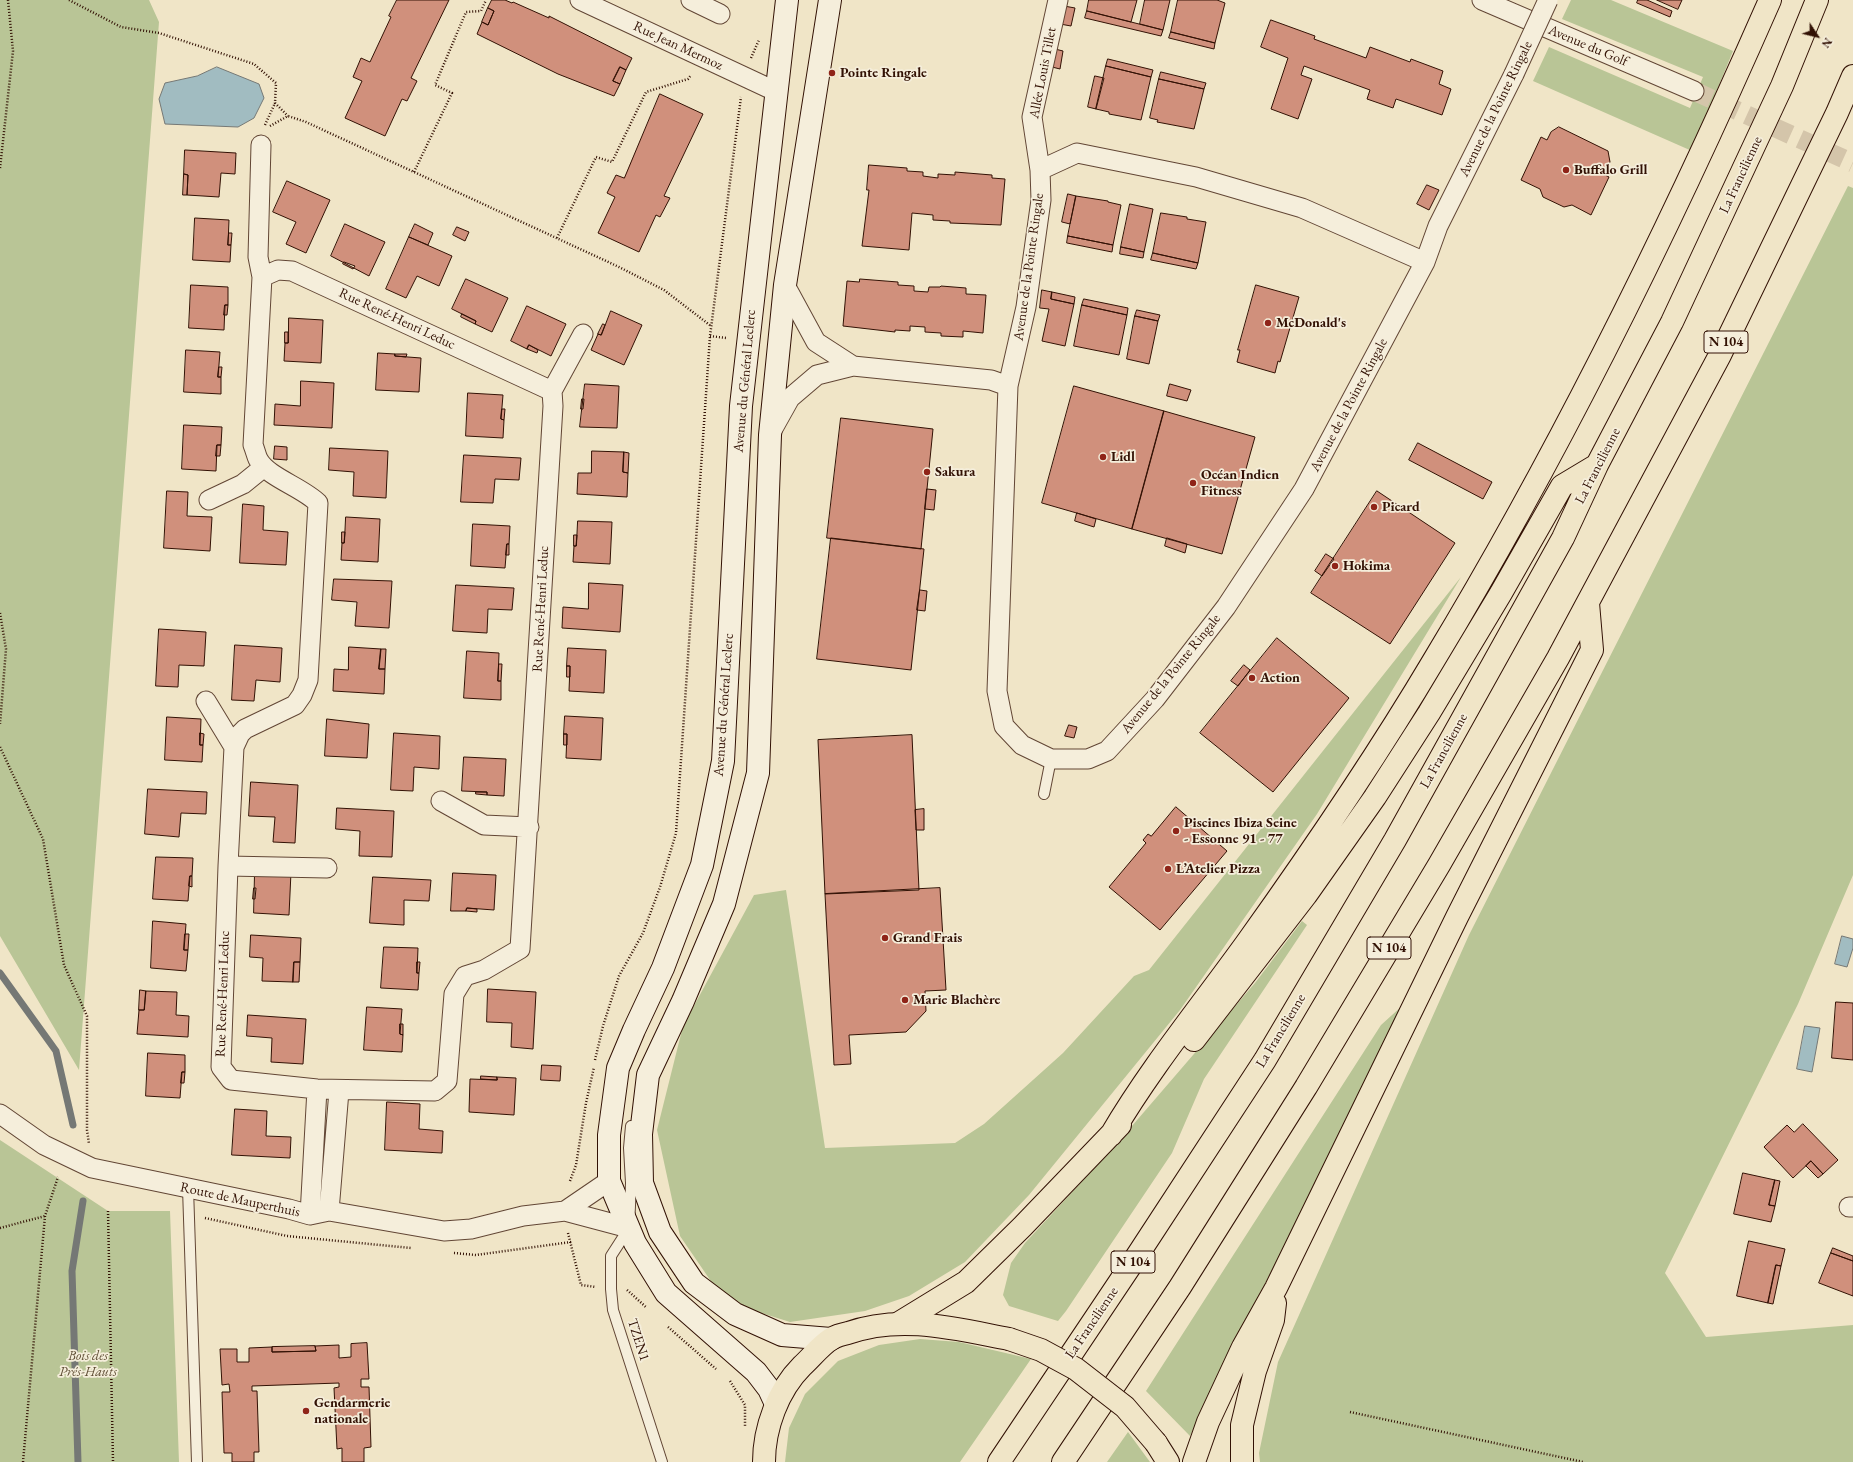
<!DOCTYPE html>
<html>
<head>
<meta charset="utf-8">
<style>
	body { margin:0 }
	#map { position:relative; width:1853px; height:1462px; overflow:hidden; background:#f0e5c7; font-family:"EB Garamond",serif }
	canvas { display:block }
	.north { position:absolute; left:1797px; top:16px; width:40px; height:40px; -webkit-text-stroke:3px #f5eedb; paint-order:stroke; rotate:125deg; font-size:11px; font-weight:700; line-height:16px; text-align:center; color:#321104 }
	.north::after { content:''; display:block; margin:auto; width:14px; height:18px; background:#321104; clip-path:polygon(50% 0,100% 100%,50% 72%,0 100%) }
</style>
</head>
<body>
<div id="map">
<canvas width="1853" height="1462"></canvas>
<div class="north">N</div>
</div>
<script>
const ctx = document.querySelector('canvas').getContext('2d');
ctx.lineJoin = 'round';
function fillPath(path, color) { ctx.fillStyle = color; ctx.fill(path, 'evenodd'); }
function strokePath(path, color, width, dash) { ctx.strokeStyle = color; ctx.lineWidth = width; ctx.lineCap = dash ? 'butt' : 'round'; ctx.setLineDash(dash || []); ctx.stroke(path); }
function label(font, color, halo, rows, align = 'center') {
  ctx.font = font + ' "EB Garamond",serif'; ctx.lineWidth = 3.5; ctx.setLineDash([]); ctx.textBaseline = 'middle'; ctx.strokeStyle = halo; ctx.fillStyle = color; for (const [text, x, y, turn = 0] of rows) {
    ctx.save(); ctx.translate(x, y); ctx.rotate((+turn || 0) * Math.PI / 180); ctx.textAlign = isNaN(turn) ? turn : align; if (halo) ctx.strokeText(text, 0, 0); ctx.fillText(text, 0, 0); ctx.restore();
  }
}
const green = new Path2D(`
	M0 0H149L159 22 79 1070 0 936Z
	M1571 0H1611L1733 51 1692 151 1533 81 1549 47 1690 108 1703 77 1562 19Z
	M1848 186 1853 188V875L1798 1004 1665 1273 1706 1337 1853 1325V1462H1260L1259 1453 1278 1362 1469 935Z
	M1461 577 1317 814 1180 1010 1029 1195 965 1262 909 1296 865 1311 790 1322 752 1310 717 1290 680 1236 657 1130 683 1026 754 895 786 890 825 1148 955 1143 984 1124 1063 1053 1134 976 1149 970Z
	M1302 921 1307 925 1204 1079 1172 1153 1066 1311 1058 1321 1009 1306 1003 1295 1011 1263 1025 1243 1113 1148 1255 983Z
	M1402 1006 1190 1436 1146 1391 1381 1025Z
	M0 1140 108 1211H170L179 1462H0Z
	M920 1339 959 1342 1031 1359 960 1462H785L789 1428 805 1394 838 1361 879 1345Z
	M1128 1432 1150 1462H1107Z`);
const water = new Path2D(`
	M217 67 259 84 264 98 254 118 238 127 165 124 159 99 165 83 197 76Z
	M1842 936 1853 939V948L1847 967 1835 964Z
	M1805 1026 1820 1028 1812 1072 1797 1069Z`);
const stream = new Path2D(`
	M0 973 56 1051 73 1125
	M78 1462 72 1271 83 1201`);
const building = new Path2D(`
	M397 0H449L411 78 417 81 407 101 402 99 385 136 345 118 362 81 353 77 361 58 370 62 391 17 389 16Z
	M492 0H505L512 3 513 2 549 18V16L632 58 626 70 620 67 613 81 620 84 614 96 558 74 477 34 482 22 488 25 494 11 488 8Z
	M1089 0H1137L1131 22 1087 11Z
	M1145 0H1170L1163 30 1140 24Z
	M1178 0H1217L1225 3 1215 43 1171 32Z
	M1638 0H1647L1672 11 1670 17 1637 3Z
	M1657 0H1682L1678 9Z
	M1064 6 1075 8 1071 26 1060 24Z
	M488 8 494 11 488 25 482 22Z
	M1087 11 1163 30 1161 36 1085 18Z
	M1271 20 1315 36 1314 39 1366 58 1370 47 1410 62 1411 59 1443 71 1439 84 1451 89 1442 115 1396 99 1393 108 1367 99 1370 90 1304 66 1301 75 1312 79 1298 119 1271 109 1288 58 1261 47Z
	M1171 32 1215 43 1214 49 1169 38Z
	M1055 49 1063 51 1060 69 1052 67Z
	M1108 59 1153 70 1151 77 1106 66Z
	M1106 66 1151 77 1141 120 1109 114V112L1096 109Z
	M620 67 626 70 620 84 613 81Z
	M1161 72 1206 83 1204 89 1159 79Z
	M1095 76 1104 78 1096 109 1088 107Z
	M1159 79 1204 89 1194 129 1157 122 1158 120 1150 118Z
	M660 94 703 114 664 196 670 198 660 217 656 215 639 252 598 233 615 197 607 193 616 175 624 178Z
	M1559 127 1608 151 1610 162 1603 174 1609 177 1591 215 1572 205 1564 207 1543 197 1540 189 1521 180 1541 137 1547 140 1551 132Z
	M185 150 236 153 235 174 221 173 219 197 187 195 188 175 184 174Z
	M869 165 907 168V171L923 172V176L938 178V174L955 175V172L992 175V178L1005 179 1001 225 950 223V221L933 220V215L912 213 909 250 862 246 869 190H867Z
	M184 174 188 175 187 195H183Z
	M287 181 330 200 306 253 286 244 296 222 273 212Z
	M1427 185 1439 190 1429 210 1417 204Z
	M1068 194 1076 196 1070 224 1062 222Z
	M1076 196 1108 201V202L1121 205 1113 245 1068 236Z
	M1130 204 1153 209 1144 252 1121 247Z
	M1161 213 1187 217V219L1206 222 1198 263 1153 253Z
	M195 218 229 220 228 245H231L230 262 193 260Z
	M345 224 385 242 369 276 331 256Z
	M415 224 433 233 428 245 409 237Z
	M457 227 469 232 465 241 453 235Z
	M229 233H232L231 245H228Z
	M1068 236 1113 245 1112 252 1067 243Z
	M409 237 452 256 439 286 417 276 406 298 386 289Z
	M1121 247 1144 252 1143 258 1120 254Z
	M1153 253 1198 263 1196 269 1151 260Z
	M344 262 355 266 353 269 343 264Z
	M466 279 508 298 492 332 475 324 476 321 452 309Z
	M860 279 898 282V285L914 286V291L928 292 929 287H940L941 286 966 288V294L986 295 983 333 963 331V337L941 336V333L925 332V327L910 326V331L895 330V332L843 326 847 281 859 282Z
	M191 285 228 287V305H225L224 330 189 328Z
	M1256 285 1299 297 1280 362 1278 361 1275 373 1237 362 1240 350H1238Z
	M1042 290 1052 292 1051 299 1074 304 1065 346 1042 341 1049 309 1040 308Z
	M1052 292 1075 297 1074 304 1051 299Z
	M1084 299 1128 308 1127 315 1082 305Z
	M225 305H228L227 315H224Z
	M1082 305 1127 315 1119 355 1074 346Z
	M527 306 566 324 551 356 529 345 527 349 511 341Z
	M1137 310 1160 315 1158 321 1135 316Z
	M611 311 642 325 624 365 591 350 598 334 601 335Z
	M462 314 476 321 475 324 461 317Z
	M1135 316 1158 321 1149 364 1127 359Z
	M289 318 323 320 321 363 284 361 285 343H288Z
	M603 324 605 325 601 335 598 334Z
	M285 332H288V343H285Z
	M529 345 538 350 537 353 527 349Z
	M186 350 220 352 218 377H221V394L184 392Z
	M378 353 395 354V356L421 358 419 392 376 390Z
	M395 354H407L406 357 395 356Z
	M219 367H222L221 377H218Z
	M301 381 334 383 332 428 274 425 275 404 300 406Z
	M585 384 619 386 617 428 580 427Z
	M1170 384 1191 390 1187 401 1167 396Z
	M1074 386 1164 411 1132 529 1042 503Z
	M468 393 503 395 501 419 504 420 503 438 466 436Z
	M582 399H584L583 409H581Z
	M502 409H505L504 420 501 419Z
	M1164 411 1255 437 1222 554 1132 529Z
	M841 418 933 429 921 549 827 538Z
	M184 425 222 427 221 445H217L216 471 182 469Z
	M1418 443 1492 482 1483 499 1409 460Z
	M217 445H221L220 456H216Z
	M275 446 287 447V460L274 459Z
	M330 448 388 451 386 498 353 496 354 472 329 470Z
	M592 451 624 452 623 472 628 473 627 497 577 494 578 473H591Z
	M624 452 629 453 628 473 623 472Z
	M464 455 521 458 519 480 495 479 493 503 461 502Z
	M927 489 936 490 934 510 925 509Z
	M167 491 188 492 187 516 212 517 210 551 164 548Z
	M1377 491 1455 543 1390 644 1311 593Z
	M243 504 264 506 263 530 288 532 286 565 240 563Z
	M1077 513 1096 519 1094 527 1075 521Z
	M346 517 380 519 378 562 341 560 342 543H344Z
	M578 521 612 522 610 564 573 562 574 546H576Z
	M473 524 510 526 509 544H507L505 568 471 566Z
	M342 532H345L344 543H342Z
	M574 535H577L576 546H574Z
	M831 538 924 549 911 670 817 659Z
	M1167 538 1187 544 1185 553 1165 546Z
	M507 544H509V555H506Z
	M1326 554 1334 559 1322 576 1315 571Z
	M334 579 392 581 389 628 355 626 357 602 332 600Z
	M589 583 623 585 620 632 562 628 563 607 588 609Z
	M456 585 514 588 512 610 488 609 487 633 453 631Z
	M920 590 927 591 925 611 917 610Z
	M159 629 206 632 204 666 179 665 178 687 156 686Z
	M1277 638 1349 698 1273 792 1200 733Z
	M235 645 282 648 280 682 256 680 254 701 232 700Z
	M349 647 381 649 379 669H385L384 694 333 691 334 669 348 670Z
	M568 648 606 650 604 693 569 691 570 666H567Z
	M381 649H386L385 669H379Z
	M467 651 499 653 498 681H501V700L464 698Z
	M499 664H502L501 681H498Z
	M1244 665 1250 670 1238 686 1231 681Z
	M567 666H570V677H567Z
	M565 716 603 718 601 760 566 758 567 734H564Z
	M167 717 201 719 200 745H203L202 762 165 760Z
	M327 719 369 724 367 758 325 756Z
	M1069 725 1077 727 1074 738 1065 736Z
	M200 733 204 734 203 745H200Z
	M394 733 440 736 439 769 414 767 413 791 391 790Z
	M564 734H567V745H564Z
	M912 735 919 890 825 894 818 740Z
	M464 757 506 759 504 796 487 795V792L462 791Z
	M251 782 298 785 295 843 273 842 275 817 249 816Z
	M148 789 207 792 206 814 181 813 179 837 145 834Z
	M476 792H487V795L476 794Z
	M1176 807 1227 851 1160 930 1109 887 1146 843 1143 840 1148 834 1151 836Z
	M337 808 394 811 392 857 359 856 360 831 336 829Z
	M924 809V830H916L915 810Z
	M156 857 193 858 192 876H190L188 901 153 899Z
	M255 871 291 872 289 915 254 913Z
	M453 873 496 875 494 910 467 908 466 911H451Z
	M190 876H192V887L189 886Z
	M373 877 431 880 429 901 404 900V925L370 923Z
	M254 888H256L255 899H253Z
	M940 888 946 990 925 991 926 1011 906 1032 849 1035 851 1064 834 1065 825 894Z
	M467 908 477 909V912L466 911Z
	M153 921 186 924 184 950H188L186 971 151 968Z
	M185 934H189L188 950H184Z
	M251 935 301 938 300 962H294L293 982 262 981 263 958 250 957Z
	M384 947 418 948 417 973H419L418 990 381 988Z
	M294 962H300L299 982H293Z
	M417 962H420L419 973H417Z
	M488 989 536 992 533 1049 511 1047 512 1023 487 1022Z
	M140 990 146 991 144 1010H139Z
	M146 991 177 992 176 1015 189 1016 188 1037 137 1034 139 1010H144Z
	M1836 1002 1853 1003V1060L1832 1058Z
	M367 1007 402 1009 400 1034 403 1035 402 1052 364 1050Z
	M248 1015 306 1019 303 1064 271 1062 272 1038 247 1036Z
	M400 1024H403V1035L400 1034Z
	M148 1053 185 1055V1072H182L180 1098 146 1096Z
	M542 1065 561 1066 560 1081 541 1080Z
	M182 1072H185L184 1083H181Z
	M481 1076 497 1077V1080L481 1079Z
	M497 1077 516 1078 514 1115 469 1112 470 1079 497 1080Z
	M387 1102 420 1104 419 1129 443 1131 442 1153 385 1150Z
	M235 1109 267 1111 266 1136 291 1137 290 1158 232 1155Z
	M1803 1124 1838 1160 1823 1174 1811 1161 1793 1178 1764 1147 1787 1125 1794 1132Z
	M1811 1161 1823 1174 1818 1178 1806 1166Z
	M1743 1173 1775 1180 1769 1205 1775 1206 1771 1222 1734 1214Z
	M1775 1180 1780 1181 1775 1206 1769 1205Z
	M1749 1241 1785 1249 1781 1266 1776 1265 1768 1303 1737 1296Z
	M1833 1248 1853 1256V1261L1831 1253Z
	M1831 1253 1853 1261V1296L1819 1283Z
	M1776 1265 1781 1266 1773 1304 1768 1303Z
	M367 1343 369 1379H361V1387H369L371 1447 364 1448V1462H342V1448L337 1449 334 1388 339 1387V1383L252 1386V1391H257L259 1452H254V1462H232V1453H224L222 1392H230L229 1384 222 1385 220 1349H237V1362H249V1348L272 1347V1352L316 1351 315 1346 339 1345V1358L351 1357V1344Z
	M315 1346 316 1351 272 1352V1347Z`);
const streetTunnel = new Path2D(`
	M1694 91 1853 163`);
const path = new Path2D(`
	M69 0 121 27 159 33 254 64 276 83 275 103 288 116
	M751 58 759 40
	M265 125 275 103
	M270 126 288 116 306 122 619 267 664 290 711 326
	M0 168 13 51 8 0
	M414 172 452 93 435 85 466 12 481 11 486 0
	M557 238 596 157 612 162 646 92 688 79 691 75
	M710 336 726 338
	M0 613 6 649 0 724
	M0 747 43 839 64 965 87 1016V1130L89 1144
	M595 1060 603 1026 619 976 643 933 660 887 676 833 710 336 741 97
	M570 1181 576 1165 586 1103 594 1067
	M108 1211 113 1462
	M205 1218 287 1236 411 1248
	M0 1228 45 1216
	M568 1233 581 1285 596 1287
	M454 1253 476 1255 571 1242
	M627 1290 647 1308
	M668 1327 716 1369
	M730 1381 745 1405V1426
	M1350 1412 1583 1462
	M23 1462 45 1216 58 1177`);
const lane = new Path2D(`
	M1044 794 1051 759
	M631 1126 629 1148 631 1183 629 1228 611 1256V1289L613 1310 662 1462
	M188 1188 197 1462`);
const street = new Path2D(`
	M580 0 777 92
	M691 0 720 14
	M1058 0 1032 117 1040 170 1041 200 1026 307 1008 386 997 691 1004 726 1022 745 1051 759H1088L1107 751 1155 699 1226 607 1304 489 1425 262 1438 226 1514 74
	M1482 0 1694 91
	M261 145 258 257 262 277
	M1040 170 1077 153 1196 177 1302 208 1425 262
	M278 270 292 271 552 391 553 406 520 949 484 970 465 976 454 994 447 1081 435 1091 317 1089 231 1080 221 1067 228 866 234 747 240 734 245 729 295 705 302 695 308 680 318 503C302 487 267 477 258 459 256 455 255 449 253 445L262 277Z
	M785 285 816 342 853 366
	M552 391 583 334
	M771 432 790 398 817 375 853 366 991 380 1008 386
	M209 500 243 484 264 467
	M206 701 234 747
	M441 801 484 825 529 827
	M228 866 327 868
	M0 1114 44 1145 92 1168 289 1209 310 1215 329 1211 444 1231 471 1229 523 1216 565 1211 629 1228
	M1849 1207H1853
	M329 1211 339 1091
	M565 1211 609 1181
	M310 1215 317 1089`);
const secondary = new Path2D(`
	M830 0 785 285 770 435 758 773 724 904 683 1001 648 1075 641 1134 642 1183 660 1232 694 1283 735 1314 782 1335 831 1339
	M776 1404 769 1389 756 1372 666 1293 635 1243 609 1181V1135L618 1068 634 1030 663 968 702 865 723 761 741 406 787 0`);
const primary = new Path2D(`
	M1156 1443 1168 1462
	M764 1462C764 1428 778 1390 802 1366 811 1358 821 1345 831 1339 836 1336 843 1334 848 1333 901 1314 956 1329 1009 1339`);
const highway = new Path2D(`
	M1194 1040 1306 895 1375 797 1429 713 1501 593 1562 486 1597 465
	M1111 1135C1151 1067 1202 1005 1248 941 1313 850 1377 756 1434 660 1562 448 1671 226 1770 0
	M899 1323 966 1282 1022 1227 1120 1125
	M999 1462 1135 1259 1265 1060 1395 840 1563 538 1597 465 1672 322 1782 86 1817 0
	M1063 1462 1180 1287 1306 1087 1439 865 1558 658 1720 355 1837 113 1853 76
	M1194 1462 1208 1422 1243 1347 1276 1288 1457 917 1592 650 1588 603
	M1242 1462V1425L1255 1371 1273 1320 1275 1303`);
const streetBridge = new Path2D(`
	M1514 74 1548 0`);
const primaryBridge = new Path2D(`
	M1009 1339 1041 1350 1076 1369 1125 1407 1156 1443`);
const markers = [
	[832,73,4,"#8f2418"],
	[1566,170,4,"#8f2418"],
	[1268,323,4,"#8f2418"],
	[1103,457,4,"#8f2418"],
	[927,472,4,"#8f2418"],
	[1193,483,4,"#8f2418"],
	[1374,507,4,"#8f2418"],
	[1335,566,4,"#8f2418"],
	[1252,678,4,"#8f2418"],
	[1176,831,4,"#8f2418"],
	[1168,869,4,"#8f2418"],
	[885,938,4,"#8f2418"],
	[905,1000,4,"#8f2418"],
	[306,1411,4,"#8f2418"]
];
const shields = [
	[1726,342,44],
	[1389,948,44],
	[1133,1262,44]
];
const shieldNames = [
	["N 104",1726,342],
	["N 104",1389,948],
	["N 104",1133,1262]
];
const streetNames = [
	["Rue Jean Mermoz",678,46,25],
	["Avenue du Golf",1588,46,23],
	["Allée Louis Tillet",1043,73,-79],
	["Avenue de la Pointe Ringale",1496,109,-64],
	["La Francilienne",1741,175,-65],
	["Avenue de la Pointe Ringale",1029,267,-82],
	["Rue René-Henri Leduc",397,319,25],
	["Avenue du Général Leclerc",745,381,-85],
	["Avenue de la Pointe Ringale",1349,405,-62],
	["La Francilienne",1598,466,-63],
	["Rue René-Henri Leduc",541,609,-87],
	["Avenue de la Pointe Ringale",1171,674,-51],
	["Avenue du Général Leclerc",724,705,-86],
	["La Francilienne",1444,751,-61],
	["Rue René-Henri Leduc",223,994,-88],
	["La Francilienne",1281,1031,-59],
	["Route de Mauperthuis",240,1200,12],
	["La Francilienne",1092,1323,-56],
	["TZEN1",638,1340,72]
];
const poiNames = [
	["Pointe Ringale",840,73],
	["Buffalo Grill",1574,170],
	["McDonald's",1276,323],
	["Lidl",1111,457],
	["Sakura",935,472],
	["Océan Indien",1201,475],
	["Fitness",1201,491],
	["Picard",1382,507],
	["Hokima",1343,566],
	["Action",1260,678],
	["Piscines Ibiza Seine",1184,823],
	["- Essonne 91 - 77",1184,839],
	["L’Atelier Pizza",1176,869],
	["Grand Frais",893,938],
	["Marie Blachère",913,1000],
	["Gendarmerie",314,1403],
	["nationale",314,1419]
];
const parkNames = [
	["Bois des",88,1356],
	["Prés-Hauts",88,1372]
];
fillPath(green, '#b9c596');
fillPath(water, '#a1bcc1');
strokePath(water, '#757875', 1);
strokePath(stream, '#757875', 7);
fillPath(building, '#d0907c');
strokePath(building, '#321104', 1);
strokePath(streetTunnel, '#d4c5aa', 19, [19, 10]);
strokePath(lane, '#624635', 12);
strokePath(street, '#624635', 21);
strokePath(secondary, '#321104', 24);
strokePath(primary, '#321104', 24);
strokePath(highway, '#321104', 24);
strokePath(path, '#321104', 2.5, [1, 2]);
strokePath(lane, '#f5eedb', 10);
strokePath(street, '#f5eedb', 19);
strokePath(secondary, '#f5eedb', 22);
strokePath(primary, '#f0e5c7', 22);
strokePath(highway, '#f0e5c7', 22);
strokePath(streetBridge, '#624635', 21, []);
strokePath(primaryBridge, '#321104', 24, []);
strokePath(streetBridge, '#f5eedb', 19);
strokePath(primaryBridge, '#f0e5c7', 22);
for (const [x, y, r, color] of markers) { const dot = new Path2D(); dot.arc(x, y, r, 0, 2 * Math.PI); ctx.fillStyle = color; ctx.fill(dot); strokePath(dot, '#f5eedb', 1.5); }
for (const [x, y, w] of shields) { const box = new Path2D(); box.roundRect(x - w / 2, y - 11, w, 22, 3); ctx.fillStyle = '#f5eedb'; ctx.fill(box); strokePath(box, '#321104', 1); }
label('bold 13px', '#321104', null, shieldNames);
label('14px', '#321104', '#f5eedb', streetNames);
label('bold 14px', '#321104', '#f5eedb', poiNames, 'left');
label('italic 14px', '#615037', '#f5eedb', parkNames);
</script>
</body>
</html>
